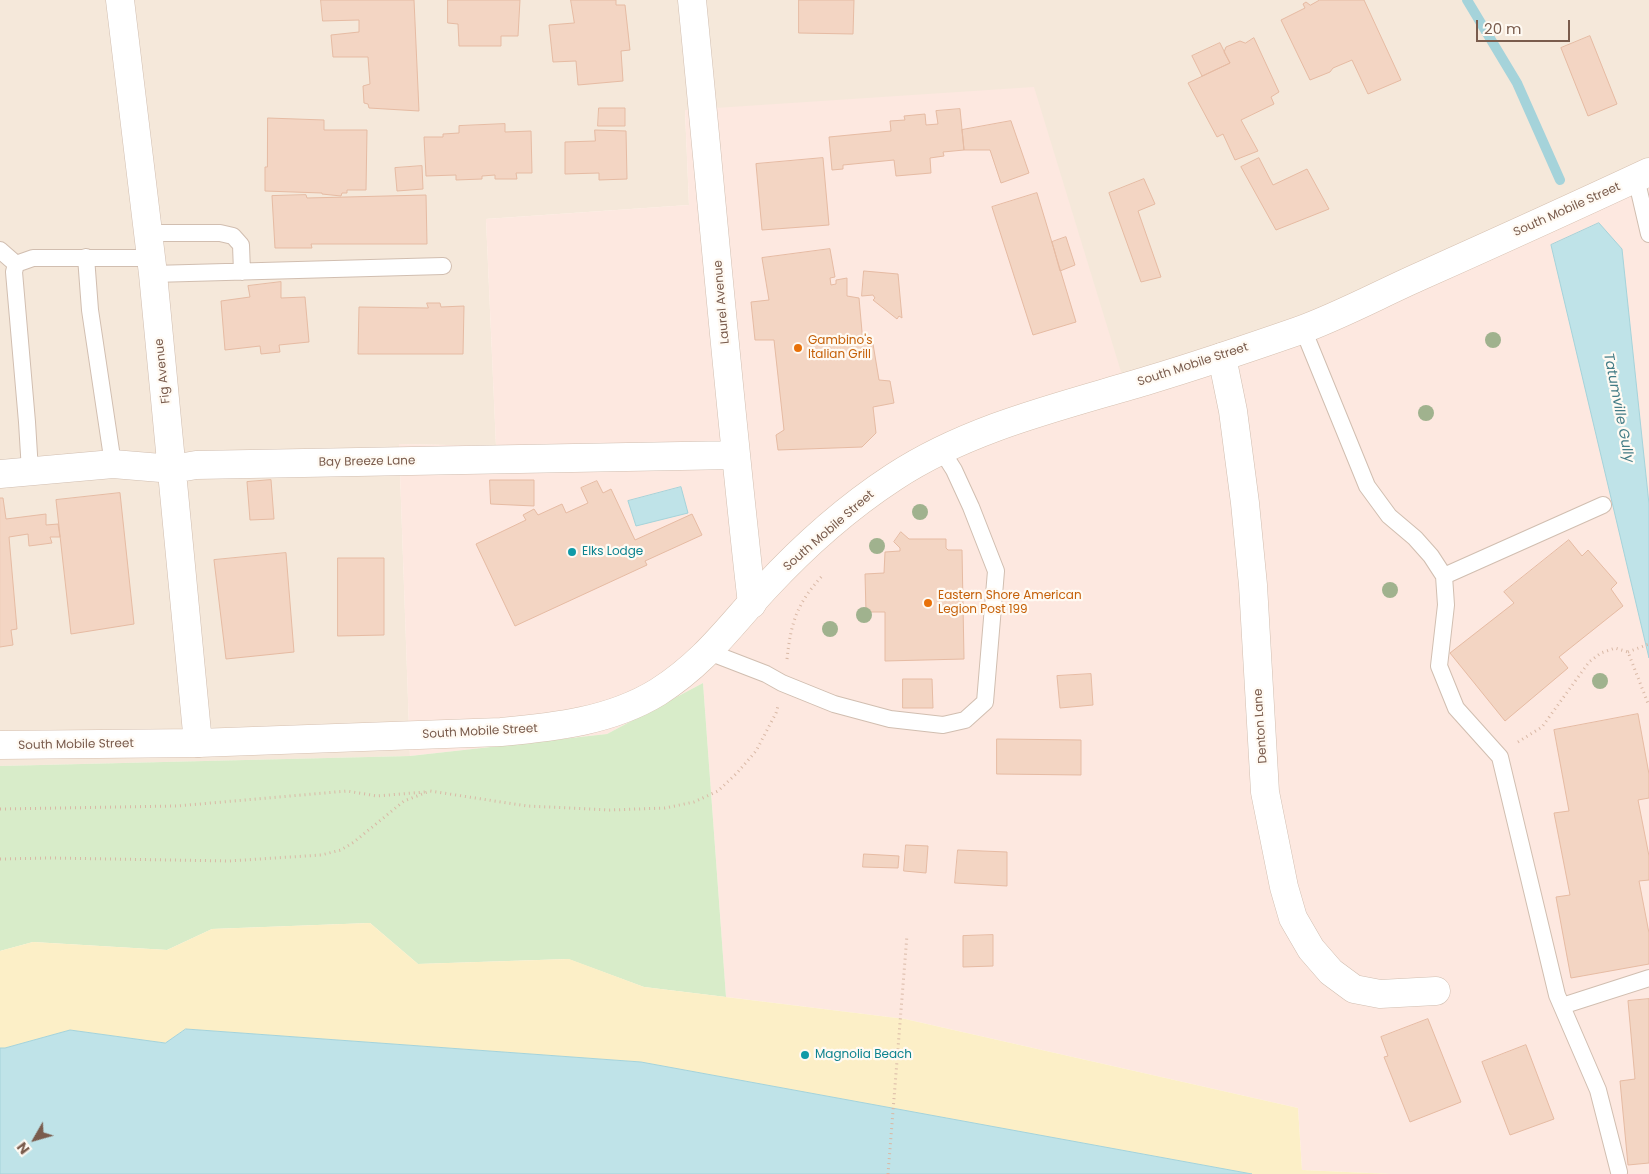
<!DOCTYPE html>
<html>
<head>
<meta charset="utf-8">
<style>
	body { margin:0 }
	#map { position:relative; width:1649px; height:1174px; overflow:hidden; background:#fdf6ec; font-family:Poppins,sans-serif }
	canvas { display:block }
	.north { position:absolute; left:10px; top:1114px; width:50px; height:50px; -webkit-text-stroke:4px #fffaf3; paint-order:stroke; rotate:232deg; font-size:14px; font-weight:700; line-height:20px; text-align:center; color:#7a5c4d }
	.north::after { content:''; display:block; margin:auto; width:18px; height:22px; background:#7a5c4d; clip-path:polygon(50% 0,100% 100%,50% 72%,0 100%) }
	.scale { position:absolute; left:1476px; top:20px; width:94px; height:22px; box-sizing:border-box; border:2px solid #7a5c4d; border-top:0; padding-left:6px; font-size:15px; line-height:18px; white-space:nowrap; color:#7a5c4d; -webkit-text-stroke:4px #fffaf3; paint-order:stroke }
</style>
</head>
<body>
<div id="map">
<canvas width="1649" height="1174"></canvas>
<div class="north">N</div>
<div class="scale">20 m</div>
</div>
<script>
const ctx = document.querySelector('canvas').getContext('2d');
ctx.lineJoin = 'round';
function fillPath(path, color) { ctx.fillStyle = color; ctx.fill(path, 'evenodd'); }
function strokePath(path, color, width, dash) { ctx.strokeStyle = color; ctx.lineWidth = width; ctx.lineCap = dash ? 'butt' : 'round'; ctx.setLineDash(dash || []); ctx.stroke(path); }
function label(font, color, halo, rows, align = 'center') {
  ctx.font = font + ' Poppins,sans-serif'; ctx.lineWidth = 4.5; ctx.setLineDash([]); ctx.textBaseline = 'middle'; ctx.strokeStyle = halo; ctx.fillStyle = color; for (const [text, x, y, turn = 0] of rows) {
    ctx.save(); ctx.translate(x, y); ctx.rotate((+turn || 0) * Math.PI / 180); ctx.textAlign = isNaN(turn) ? turn : align; if (halo) ctx.strokeText(text, 0, 0); ctx.fillText(text, 0, 0); ctx.restore();
  }
}
const residential = new Path2D(`
	M0 0H1649V182L1128 398 685 110 689 205 486 219 496 446 399 444 410 756 0 766Z`);
const commercial = new Path2D(`
	M1034 87 1129 398 1649 182V1174H1391L1302 1170 1298 1108 905 1019 726 997 703 683 607 734 410 756 399 444 496 446 486 219 689 205 685 110Z`);
const green = new Path2D(`
	M703 683 726 997 644 987 568 959 418 964 370 923 212 929 167 950 33 942 0 951V766L410 756 607 734Z`);
const sand = new Path2D(`
	M370 923 418 964 569 959 644 987 905 1019 1298 1108 1302 1170 1391 1174H1252L641 1062 186 1029 165 1043 70 1030 5 1048H0V951L33 942 167 950 212 929Z`);
const water = new Path2D(`
	M1599 223 1622 249 1649 504V658L1551 245Z
	M681 487 688 513 636 526 628 501Z
	M186 1029 641 1062 1252 1174H0V1048H5L70 1030 165 1043Z`);
const stream = new Path2D(`
	M1467 0 1517 83 1560 180`);
const building = new Path2D(`
	M321 0H414L419 111 369 108 368 104 364 103 363 86 370 84 368 57H333L331 35 359 32V20L323 21Z
	M448 0H520L518 36H501V46H459L458 24 448 23Z
	M571 0H616V5H625L630 50 621 51 623 81 578 85 576 61 553 62 549 25 574 23Z
	M799 0H854L853 34 799 33Z
	M1320 0H1364L1401 80 1368 94 1352 60 1333 68 1330 72 1310 80 1281 20 1305 8 1303 4 1306 2 1310 5Z
	M1590 36 1617 104 1588 116 1561 48Z
	M1254 38 1279 92 1271 97 1274 104 1241 120 1258 151 1235 160 1223 134 1217 137 1188 83 1230 63 1224 52 1226 47 1240 41 1245 43Z
	M1220 43 1230 63 1202 76 1192 56Z
	M599 108H625V126H598Z
	M960 109 964 150 943 152 944 156 930 158 931 173 896 176 894 160 843 165V169L832 170 829 137 891 131 890 121 905 120 904 116 925 114 926 125 938 124 936 111Z
	M268 118 324 120V130H367L366 190H347V193H342L341 196 322 194V193L265 191V167H267Z
	M1011 121 1029 173 1001 183 990 150H964L962 130Z
	M505 124V132L531 131 532 173H516L517 179H495V175L482 176V179L456 180V175L426 176 424 137H443V134L459 133V126Z
	M595 130 626 131 627 179 599 180V173L565 174V142L595 141Z
	M823 158 829 225 762 230 756 164Z
	M1259 158 1273 185 1307 169 1329 209 1276 230 1241 167Z
	M422 166 423 189 397 191 395 168Z
	M1144 179 1155 204 1138 211 1161 277 1141 282 1109 193Z
	M1037 193 1076 322 1033 335 992 207Z
	M306 195 307 198 426 195 427 244H311L312 248H275L272 196Z
	M1066 237 1075 265 1060 271 1052 242Z
	M830 249 835 277 830 278 831 285 836 284V280L847 278V296L859 298 863 343 873 344 879 380 890 381 894 403 873 407 876 433 862 447 778 450 776 435 784 430 774 340H755L751 302 769 300 762 258Z
	M864 271 898 274 902 318 899 316 897 319 873 300 875 298 873 295 862 296Z
	M281 282V298L305 297 309 342 279 345 280 352 261 354 260 346 225 350 221 301 250 297 248 286Z
	M427 303H440L441 307 464 306 463 354H358L359 307 428 308Z
	M271 480 274 519 250 520 247 482Z
	M490 480H534V506L491 504Z
	M597 481 603 493 611 489 635 540 692 514 702 535 645 561 647 565 515 626 476 544 526 520 523 515 534 509 538 515 562 504 566 513 588 503 581 488Z
	M120 493 134 624 71 634 56 500Z
	M0 498H3L6 519 46 514V525L58 524 60 537H50L52 543 29 546 28 534 9 537 17 629 11 630 13 645 0 647Z
	M901 532 909 539H946V548L948 550H962L964 659 885 661V612H866L865 574 884 573 885 552 900 551V548L894 542Z
	M1569 540 1582 556 1588 550 1617 583 1611 589 1623 606 1559 657 1568 668 1505 721 1450 653 1514 603 1504 592Z
	M286 553 294 652 226 659 214 560Z
	M338 558H384V635L338 636Z
	M1091 674 1093 705 1060 708 1057 676Z
	M903 679H932L933 708H903Z
	M1638 714 1649 774V798L1638 800 1649 856V880L1639 881 1649 933V964L1571 978 1556 897 1570 895 1554 813 1569 811 1554 730Z
	M997 739 1081 740V775L997 774Z
	M906 845 928 846 926 873 904 871Z
	M958 850 1007 852V886L955 883Z
	M864 854 899 856 898 868 863 867Z
	M993 935V966L963 967V936Z
	M1649 999V1163L1628 1165 1620 1081 1635 1079 1628 1001Z
	M1428 1019 1461 1102 1410 1122 1384 1057 1388 1056 1381 1037Z
	M1526 1045 1554 1119 1510 1135 1482 1062Z`);
const path = new Path2D(`
	M1628 652 1649 644
	M787 659C791 622 797 603 823 575
	M1518 742 1542 727 1589 662 1601 653 1615 648 1628 652 1649 706
	M0 809 177 806 347 791 377 796 425 792
	M0 859 50 858 229 861 321 855 341 850 354 842 404 801 430 791 527 806 610 810 665 808 694 802 718 791 737 773 756 751 776 713 778 706
	M888 1174 907 935`);
const service = new Path2D(`
	M1636 178 1649 234
	M148 233H220L233 236 241 245 242 272
	M0 250 16 264
	M86 257 90 310 113 464
	M16 264 14 272 27 422 30 471
	M16 264 33 258H150
	M153 274 443 266
	M1303 329 1367 486 1389 516 1415 538 1431 556 1444 576 1446 605 1439 666 1456 708 1500 757 1557 995 1598 1090 1619 1172
	M1444 576 1603 505
	M709 652 766 674 782 683 834 704 890 719 943 725 965 720 985 702 996 571 971 507 954 470 942 451
	M1562 1006 1649 978`);
const minor = new Path2D(`
	M120 0 153 274 198 743
	M692 0C712 201 729 403 752 604
	M1222 357 1233 411 1245 503 1253 585 1265 792 1284 887 1293 918 1311 949 1331 972 1354 989 1380 994 1436 991
	M0 474 113 464 173 469 196 465 735 455`);
const secondary = new Path2D(`
	M0 745 198 743 501 732C555 727 611 721 658 692 705 662 729 627 765 588 802 548 848 507 894 477 970 427 1063 406 1149 380 1199 365 1249 348 1298 331 1340 316 1382 293 1423 275 1499 241 1574 207 1649 172`);
const trees = [
	[1493,340],
	[1426,413],
	[920,512],
	[877,546],
	[1390,590],
	[864,615],
	[830,629],
	[1600,681]
];
const markers = [
	[798,348,5,"#e8710a"],
	[572,552,5,"#0f9aa8"],
	[928,603,5,"#e8710a"],
	[805,1055,5,"#0f9aa8"]
];
const streetNames = [
	["South Mobile Street",1567,210,-24],
	["Laurel Avenue",722,302,-95],
	["South Mobile Street",1193,365,-18],
	["Fig Avenue",163,371,-96],
	["Bay Breeze Lane",367,462,-1],
	["South Mobile Street",829,531,-41],
	["Denton Lane",1261,726,-94],
	["South Mobile Street",480,732,-3],
	["South Mobile Street",76,745,-1]
];
const foodNames = [
	["Gambino's",808,341],
	["Italian Grill",808,355],
	["Eastern Shore American",938,596],
	["Legion Post 199",938,610]
];
const cultureNames = [
	["Elks Lodge",582,552],
	["Magnolia Beach",815,1055]
];
const waterNames = [
	["Tatumville Gully",1618,408,79]
];
fillPath(residential, '#f5e8da');
fillPath(commercial, '#fde8e0');
fillPath(green, '#d8ecc9');
fillPath(sand, '#fcefc7');
fillPath(water, '#bfe3e8');
strokePath(water, '#a5d3da', 1);
strokePath(stream, '#a5d3da', 10);
fillPath(building, '#f3d5c3');
strokePath(building, '#e6bba3', 1);
strokePath(service, '#d1beb0', 18);
strokePath(minor, '#d1beb0', 29);
strokePath(secondary, '#d6c0b0', 29);
strokePath(path, '#d9b8a5', 3, [1, 4]);
strokePath(service, '#fff', 16);
strokePath(minor, '#fff', 28);
strokePath(secondary, '#fff', 28);
ctx.fillStyle = '#a0b28e';
for (const [x, y] of trees) { ctx.beginPath(); ctx.arc(x, y, 8, 0, 2 * Math.PI); ctx.fill(); }
for (const [x, y, r, color] of markers) { const dot = new Path2D(); dot.arc(x, y, r, 0, 2 * Math.PI); ctx.fillStyle = color; ctx.fill(dot); strokePath(dot, '#fffaf3', 2); }
label('12px', '#7a5c4d', '#fffaf3', streetNames);
label('12px', '#c56008', '#fffaf3', foodNames, 'left');
label('12px', '#0d838f', '#fffaf3', cultureNames, 'left');
label('italic 14px', '#437c86', '#fffaf3', waterNames);
</script>
</body>
</html>
